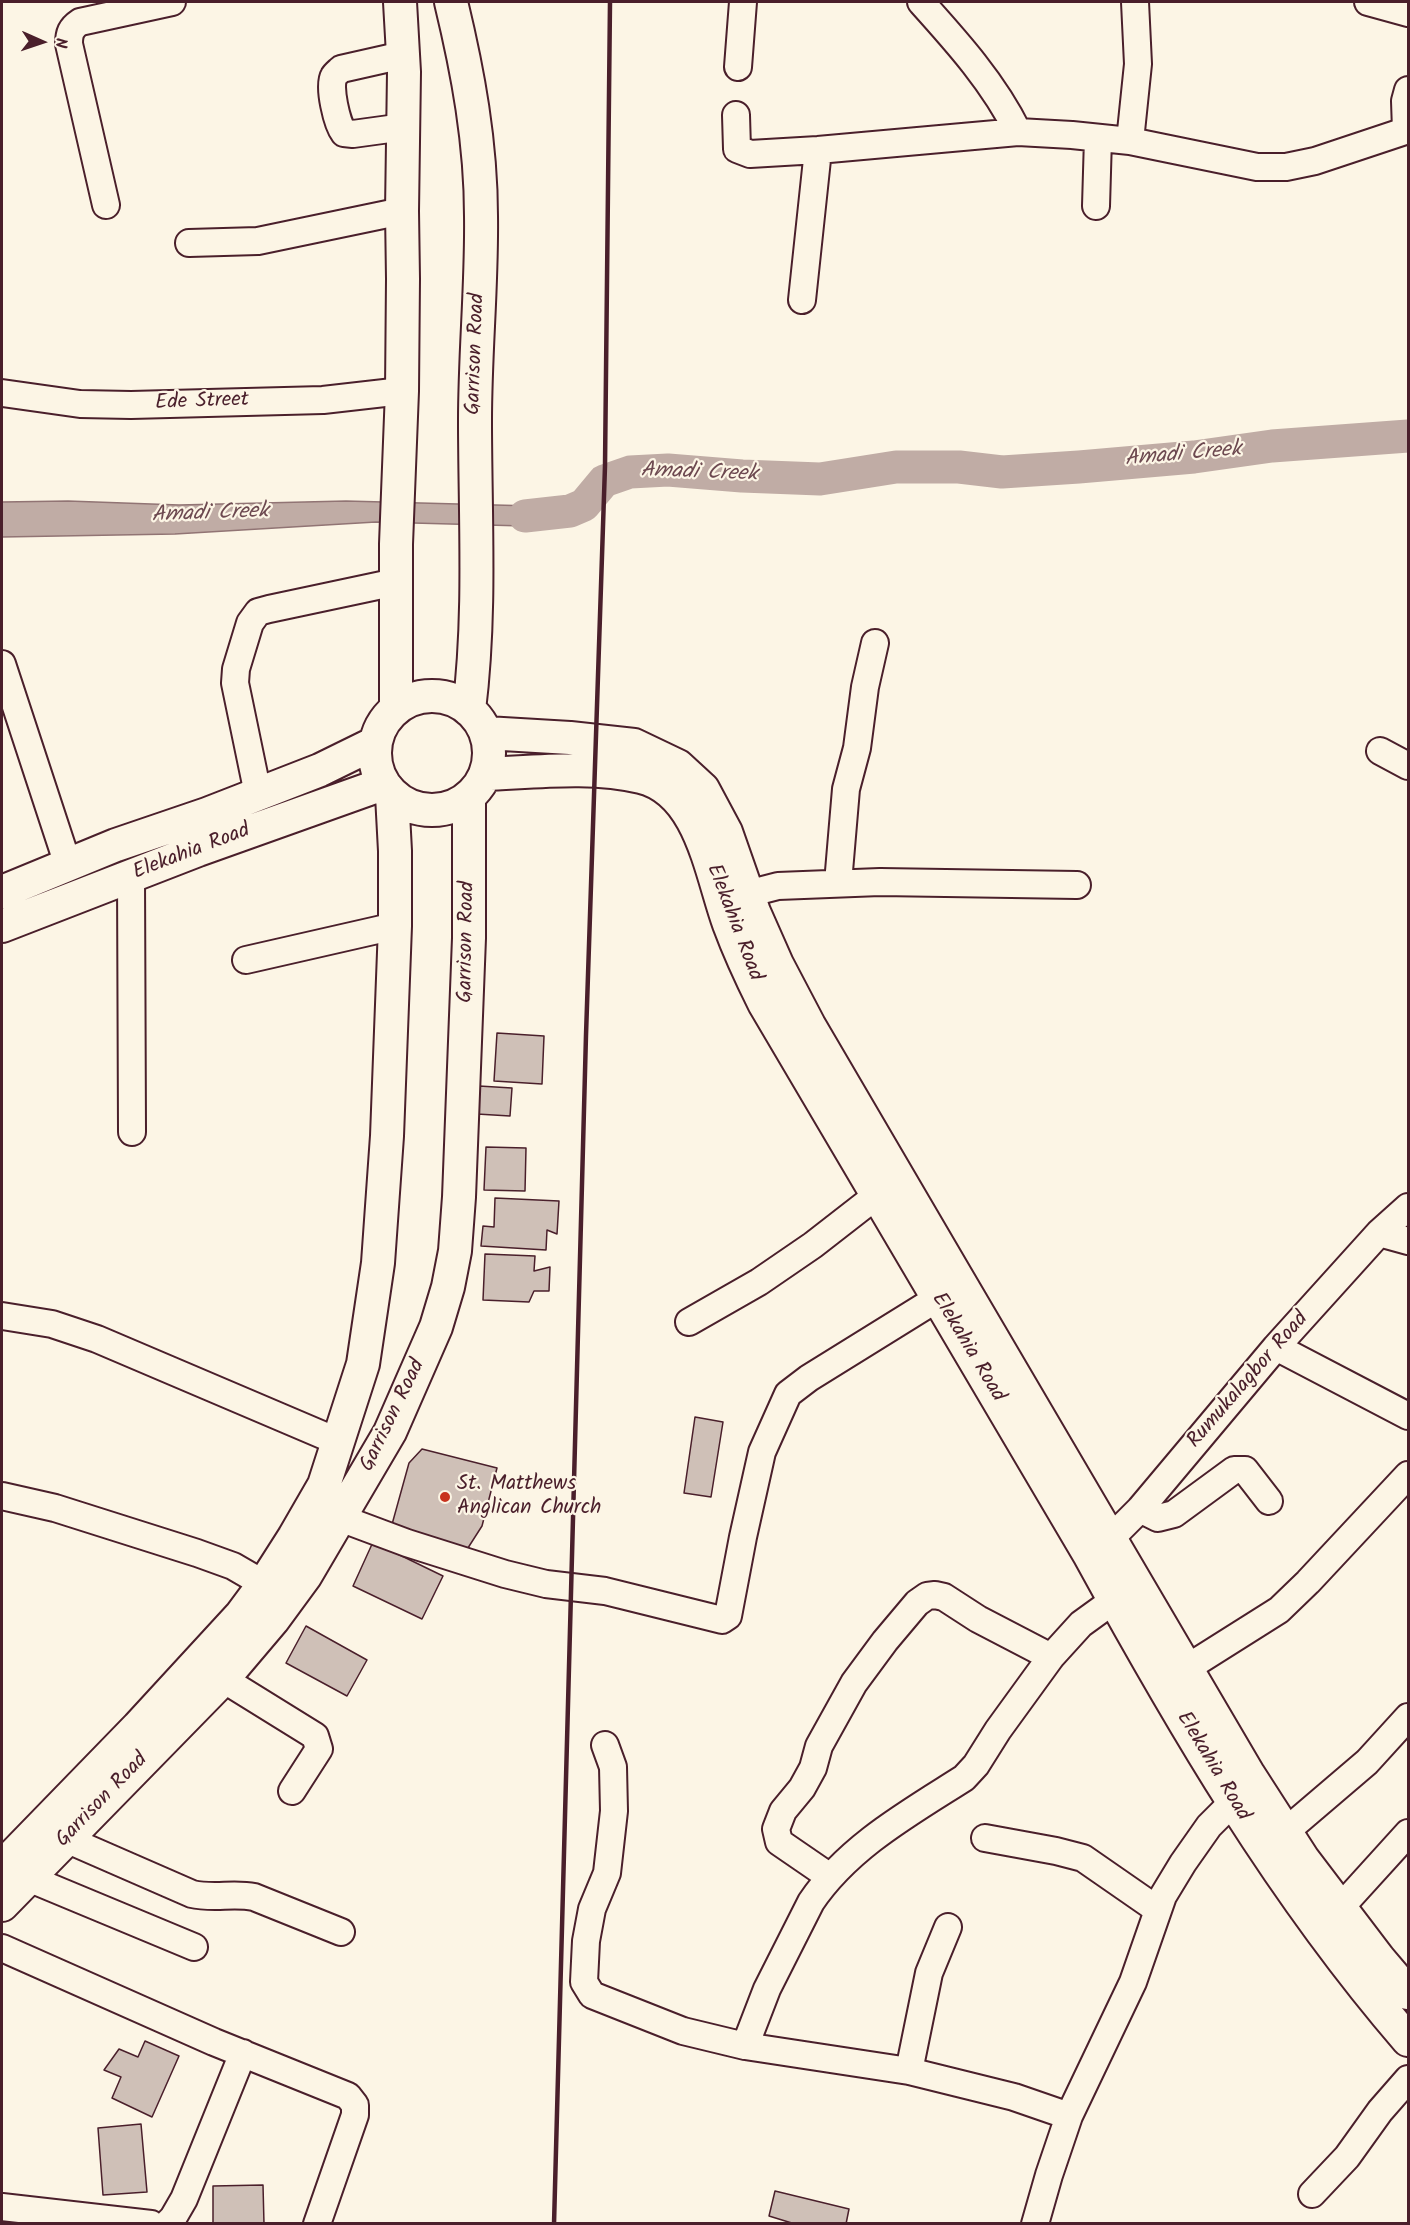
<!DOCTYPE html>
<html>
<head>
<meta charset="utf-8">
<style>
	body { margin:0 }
	#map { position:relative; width:1410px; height:2225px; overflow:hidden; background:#fcf5e5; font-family:Kalam,sans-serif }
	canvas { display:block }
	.frame { position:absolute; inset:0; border:3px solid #4a1f2b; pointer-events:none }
	.north { position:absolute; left:12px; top:12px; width:60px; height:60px; -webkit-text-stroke:4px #fcf5e5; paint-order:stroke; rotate:93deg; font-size:16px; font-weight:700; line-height:24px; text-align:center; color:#4a1f2b }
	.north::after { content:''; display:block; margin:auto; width:21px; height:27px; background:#4a1f2b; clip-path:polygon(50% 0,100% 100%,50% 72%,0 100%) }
</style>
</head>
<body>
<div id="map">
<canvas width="1410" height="2225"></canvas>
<div class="frame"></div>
<div class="north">N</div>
</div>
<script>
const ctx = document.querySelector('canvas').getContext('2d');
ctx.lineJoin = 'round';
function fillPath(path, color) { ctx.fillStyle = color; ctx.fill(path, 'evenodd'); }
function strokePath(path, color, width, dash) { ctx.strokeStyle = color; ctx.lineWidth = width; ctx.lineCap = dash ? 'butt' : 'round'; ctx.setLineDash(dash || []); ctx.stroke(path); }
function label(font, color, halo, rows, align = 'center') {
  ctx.font = font + ' Kalam,sans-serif'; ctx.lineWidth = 4.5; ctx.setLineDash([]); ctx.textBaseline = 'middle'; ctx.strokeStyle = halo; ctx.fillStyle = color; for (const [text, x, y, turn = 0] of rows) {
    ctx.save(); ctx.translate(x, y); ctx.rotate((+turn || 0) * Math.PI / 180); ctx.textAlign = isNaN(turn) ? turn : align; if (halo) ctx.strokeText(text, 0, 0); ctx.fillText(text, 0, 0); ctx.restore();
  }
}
const water = new Path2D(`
	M68 501 179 505 346 501 570 507 571 515 524 526 376 522 175 534 2 537V502Z`);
const river = new Path2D(`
	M525 516 570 511 584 505 604 481 630 472 668 470 742 476 820 479 896 467H959L1002 472 1079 467 1194 457 1272 446 1408 436`);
const building = new Path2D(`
	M497 1033 544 1036 542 1084 494 1081Z
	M479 1086 512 1088 510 1116 477 1114Z
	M486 1147 526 1148 525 1191 484 1190Z
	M495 1198 559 1201 557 1234 547 1230 546 1250 481 1246 483 1226 494 1227Z
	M485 1254 535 1256 534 1271 550 1267 549 1291H534L529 1302 483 1300Z
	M695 1417 723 1422 711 1497 684 1493Z
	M422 1449 497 1468 482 1526 466 1551 391 1528 409 1463Z
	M373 1542 443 1576 422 1619 353 1586Z
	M306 1626 367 1660 347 1696 286 1663Z
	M145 2041 179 2056 152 2117 112 2098 121 2077 104 2070 119 2049 138 2057Z
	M141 2124 147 2192 103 2195 98 2128Z
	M263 2185 264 2224H213V2186Z
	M775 2191 849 2209 846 2224H795L769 2216Z`);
const minor = new Path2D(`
	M921 2C957 42 994 83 1018 132
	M1368 2 1408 13
	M403 55 341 69C339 71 335 74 334 76 328 86 337 124 344 133L353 134 404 127
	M738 67 743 2
	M736 115 737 149 750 154 818 150 1018 132 1072 135 1130 141 1257 167H1286L1315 161 1408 130
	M1406 130 1405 101 1408 90
	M1130 141 1138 64 1135 2
	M106 205 69 44C69 33 71 28 80 22L172 2
	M1096 206 1098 138
	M189 243 258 241 402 211
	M802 300 818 150
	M2 393 80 404 131 405 323 400 402 391
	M2 664 68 865
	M1380 751 1408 766
	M258 794 235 683 236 669 250 623 258 612 269 609 396 582
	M131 876 132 1132
	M838 883 846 789 857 748 865 687 875 643
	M747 894 778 886 880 882 1077 885
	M246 960 395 926
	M1379 1233 1408 1241
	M2 1316 52 1324 97 1339 339 1442
	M689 1322 759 1282 813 1245 876 1196
	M1276 1347 1408 1416
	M2 1496 55 1508 197 1553 233 1566 264 1584
	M1140 1509 1158 1518 1174 1514 1234 1470H1245L1269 1501
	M340 1518 407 1543 505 1574 546 1584 605 1591 722 1620 728 1616 743 1537 762 1452 788 1394 809 1378 938 1298
	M1095 1549 1111 1538 1140 1509 1276 1347 1379 1233 1408 1207
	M1187 1668 1279 1610 1308 1582 1408 1475
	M223 1679 315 1736 319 1749 292 1791
	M605 1745 613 1767 614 1811 607 1873 592 1909 586 1941 584 1982 592 1995 683 2031 745 2046 909 2071 1014 2097 1069 2116
	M1285 1832 1367 1762 1408 1717
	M985 1838 1056 1851 1083 1858 1158 1910
	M66 1839 192 1894C213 1899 233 1893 254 1897L341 1932
	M830 1877 779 1842 776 1829 783 1811 802 1788 813 1768 819 1746 854 1683 885 1641 917 1603 927 1596 935 1595 944 1597 978 1619 1051 1657
	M28 1878 194 1947
	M1340 1908 1408 1833
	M2 1948 214 2042 348 2096 355 2105V2115L317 2224
	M745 2046 767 1989 811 1902C848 1847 909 1813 964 1778L976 1765 998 1730 1051 1657 1081 1624 1128 1590
	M909 2071 929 1973 948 1927
	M1312 2194 1347 2157 1380 2111 1408 2079
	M2 2207 151 2224
	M167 2224 173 2218 184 2199 243 2053
	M1035 2224 1049 2175 1069 2116 1133 1982 1163 1896 1183 1863 1209 1826 1233 1802`);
const major = new Path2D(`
	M451 2C468 72 481 143 481 216 482 284 475 352 475 420 475 516 481 614 469 710
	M375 753a57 57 0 1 1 114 0a57 57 0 1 1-114 0Z
	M396 708V544L402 391 403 279 402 211 404 72 400 2
	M486 733 570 738 634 745 678 766 703 789 726 832 754 912 777 964 809 1025 956 1276 1249 1775 1303 1859 1379 1959 1408 1993
	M485 774C534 772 593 765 641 777 701 791 711 875 729 924 739 951 751 977 764 1003L1089 1554C1182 1724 1281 1893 1408 2040
	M2 892 116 845 207 814 320 770 375 743
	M2 926 198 850 383 784
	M2 1867 138 1727 241 1615 264 1584 294 1537 324 1485 363 1364 378 1263 387 1136 395 926V851L392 795
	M2 1905 223 1679 273 1620 306 1575 390 1432 436 1327 448 1287 455 1251 459 1197 469 938V797`);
const rail = new Path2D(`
	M554 2224 586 1035 605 466 610 2`);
const markers = [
	[445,1497,6,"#c8321e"]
];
const streetNames = [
	["Garrison Road",477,354,-88],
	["Ede Street",202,403,-2],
	["Elekahia Road",192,853,-21],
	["Elekahia Road",733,923,69],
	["Garrison Road",468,942,-89],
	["Elekahia Road",967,1348,59],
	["Rumukalagbor Road",1249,1381,-49],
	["Garrison Road",394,1416,-64],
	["Elekahia Road",1212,1767,59],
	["Garrison Road",103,1801,-46]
];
const poiNames = [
	["St. Matthews",457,1485],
	["Anglican Church",457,1509]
];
const waterNames = [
	["Amadi Creek",1183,456,-5],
	["Amadi Creek",699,474,2],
	["Amadi Creek",210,515,-2]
];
fillPath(water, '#c0aca5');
strokePath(water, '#917474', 1.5);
strokePath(river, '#c0aca5', 33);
fillPath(building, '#cfc0b7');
strokePath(building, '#4a1f2b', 1.5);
strokePath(minor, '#4a1f2b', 30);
strokePath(major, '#4a1f2b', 36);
strokePath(minor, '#fcf5e5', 26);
strokePath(major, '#fcf5e5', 32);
strokePath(rail, '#4a1f2b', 4.5);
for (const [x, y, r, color] of markers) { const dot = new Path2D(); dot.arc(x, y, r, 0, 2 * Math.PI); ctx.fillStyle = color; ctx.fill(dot); strokePath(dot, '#fcf5e5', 2); }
label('21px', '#4a1f2b', '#fcf5e5', streetNames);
label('21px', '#4a1f2b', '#fcf5e5', poiNames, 'left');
label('italic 22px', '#6d4950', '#fcf5e5', waterNames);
</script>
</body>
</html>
